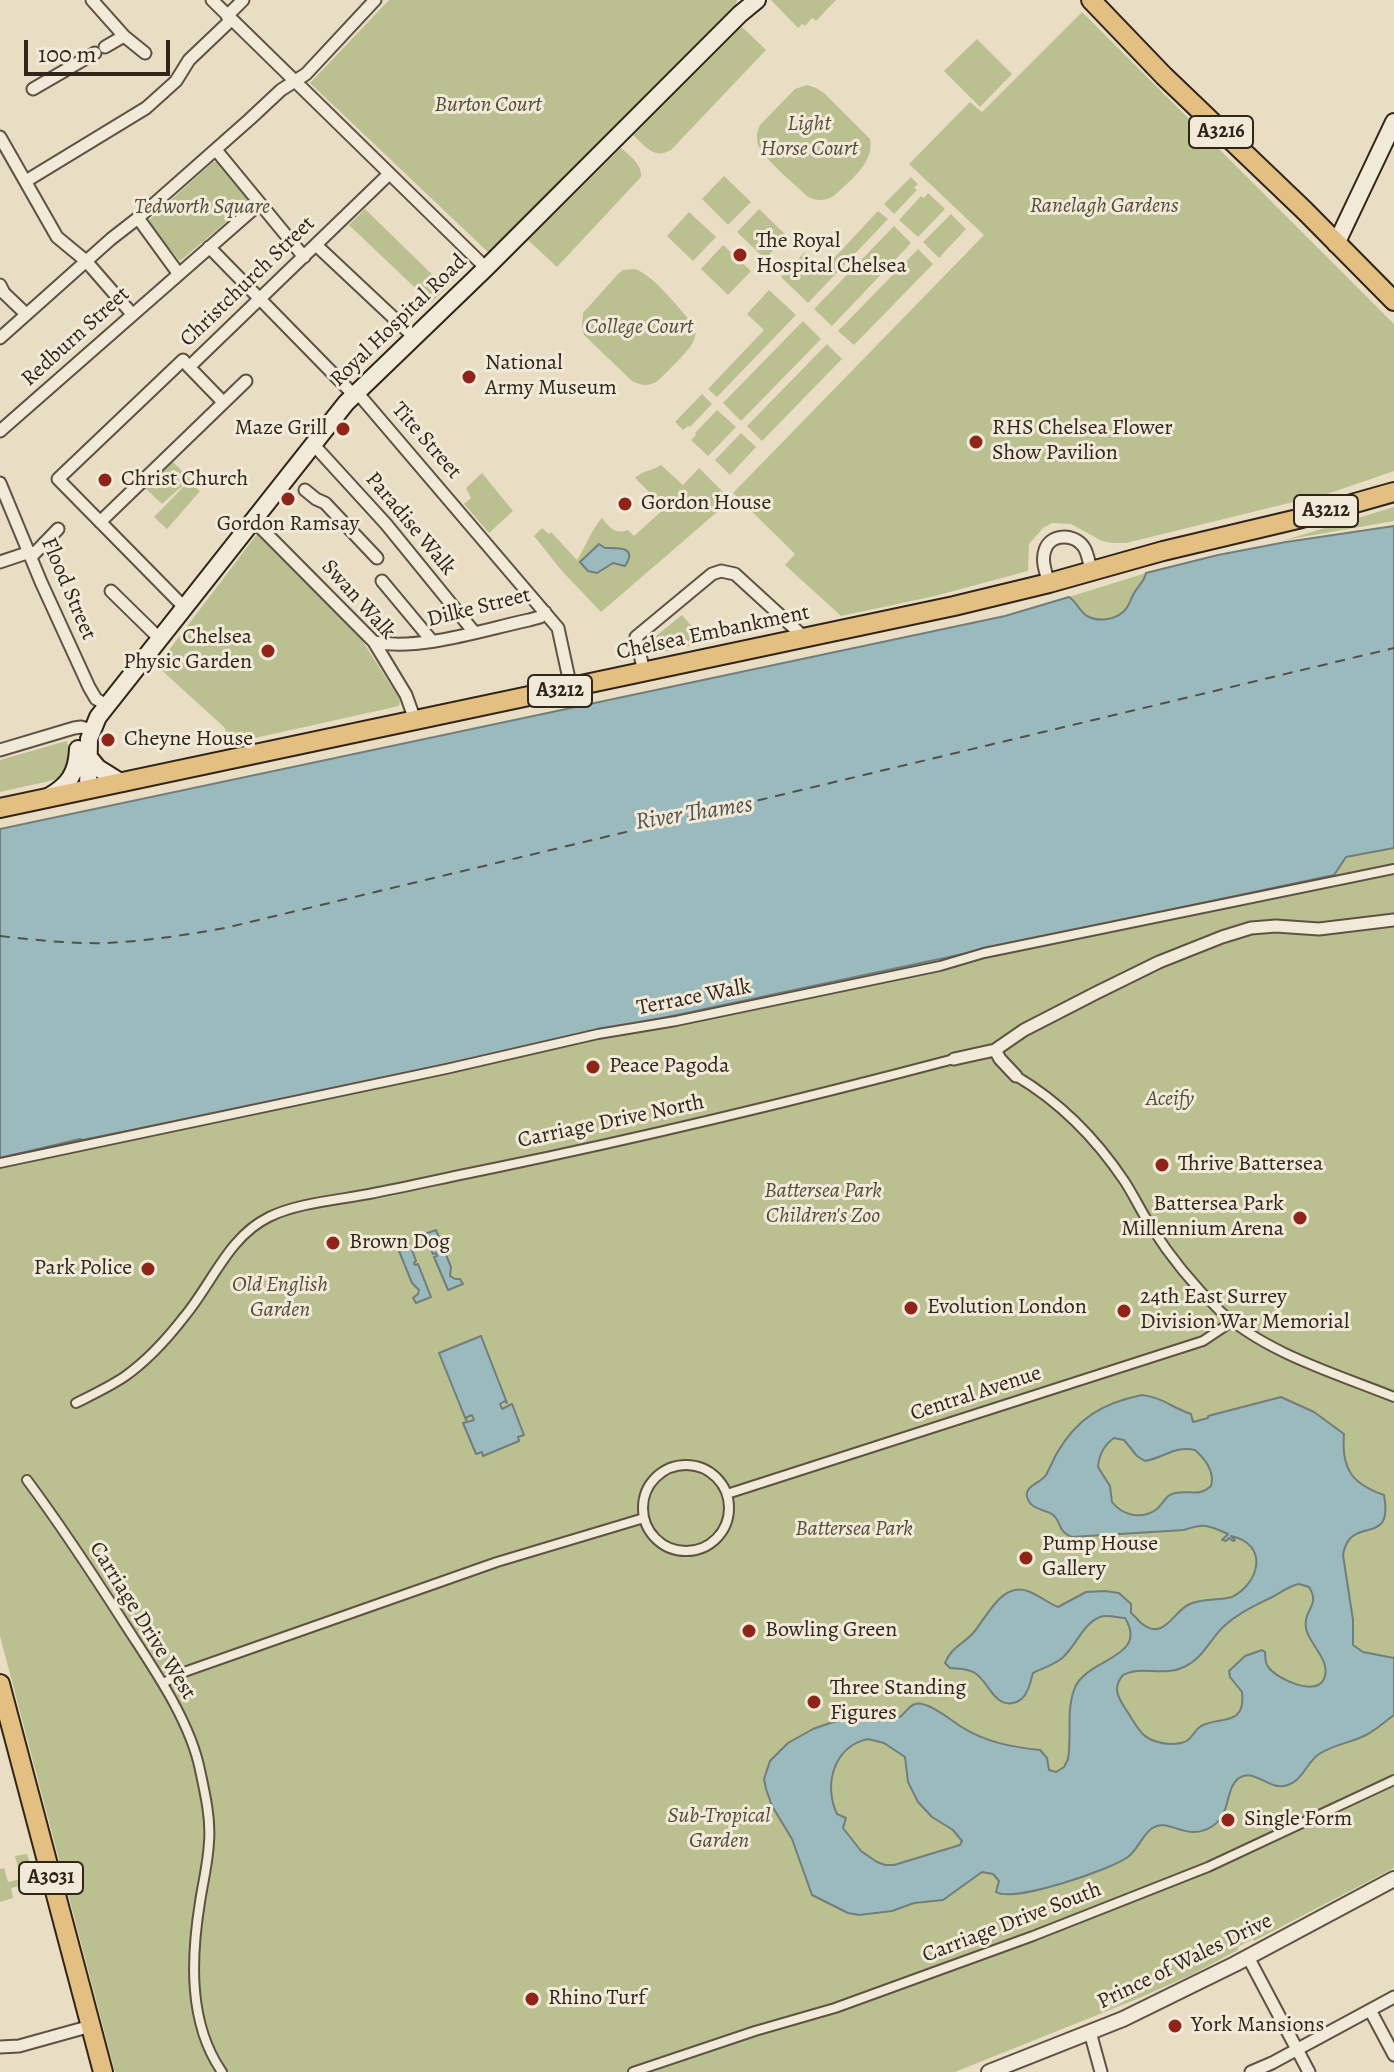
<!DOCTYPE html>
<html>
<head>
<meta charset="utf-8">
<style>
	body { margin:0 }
	#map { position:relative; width:1394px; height:2072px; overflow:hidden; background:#e9dec4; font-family:Alegreya,serif }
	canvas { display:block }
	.scale { position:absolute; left:24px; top:40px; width:146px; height:36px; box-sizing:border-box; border:4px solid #312419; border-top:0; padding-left:10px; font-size:24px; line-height:28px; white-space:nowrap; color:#312419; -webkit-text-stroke:6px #f1ead9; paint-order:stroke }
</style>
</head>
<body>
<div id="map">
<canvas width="1394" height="2072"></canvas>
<div class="scale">100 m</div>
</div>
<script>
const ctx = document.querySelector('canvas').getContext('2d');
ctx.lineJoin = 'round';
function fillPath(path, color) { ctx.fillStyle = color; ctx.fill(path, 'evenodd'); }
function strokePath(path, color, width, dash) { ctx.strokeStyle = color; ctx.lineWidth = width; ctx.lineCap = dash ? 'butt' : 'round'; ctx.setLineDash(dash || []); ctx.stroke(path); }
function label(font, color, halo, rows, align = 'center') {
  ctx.font = font + ' Alegreya,serif'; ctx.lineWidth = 6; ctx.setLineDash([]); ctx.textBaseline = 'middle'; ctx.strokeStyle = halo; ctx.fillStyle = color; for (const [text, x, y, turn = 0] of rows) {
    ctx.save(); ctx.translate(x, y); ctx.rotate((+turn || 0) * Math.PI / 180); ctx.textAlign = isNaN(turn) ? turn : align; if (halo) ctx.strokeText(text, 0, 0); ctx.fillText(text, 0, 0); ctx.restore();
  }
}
const green = new Path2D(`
	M389 0H737L736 5 634 110 630 111 598 143V146L490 254 310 83Z
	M771 0H836L816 21 812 18 805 26 802 24 798 28Z
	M1082 12 1394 324V471L1330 493 1126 543H1112L1102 541 1071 524 1052 523 1043 528 1029 544 1028 571 935 596 841 616 785 565 795 554 733 493 984 235 909 164 970 102 982 112Z
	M739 24 766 50 671 150C654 160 645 146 633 135Z
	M977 39 1012 74 980 107 944 71Z
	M807 85 816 88 824 93 870 139C875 163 849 181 834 196 825 201 817 201 808 197 797 186 762 158 758 144 756 137 757 132 760 125L795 89Z
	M621 148C630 156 642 164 641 177L557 267 528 240Z
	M213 162H217L250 202 180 261 147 222Z
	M724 176 751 202 728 225 702 199Z
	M911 177 918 184 914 188 917 190 894 214 884 204Z
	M928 193 945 209 918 237 899 220 921 196 924 198Z
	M365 209 446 288 431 303 349 225Z
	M759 209 787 236 765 259 737 232Z
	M878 211 888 219 808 303 781 277 804 253 823 270Z
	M689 212 716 237 693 261 667 236Z
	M951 214 966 229 939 258 923 242Z
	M894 226 911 243 832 326 814 309Z
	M723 245 751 271 728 295 701 269Z
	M918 249 933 264 854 345 838 331Z
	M635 269C655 276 679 309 694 325 696 331 696 337 692 344 689 350 662 378 656 382 648 387 639 385 632 381L584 335 582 326 583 313 618 274 623 270Z
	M769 290 796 315 717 397 708 389 764 330 747 314Z
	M803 321 821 339 741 421 723 403Z
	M827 344 842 359 762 441 747 426Z
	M702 394 712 404 690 427 688 426 683 430 675 422Z
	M717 410 736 427 708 456 691 440 696 435 695 433Z
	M741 433 756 447 730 475 715 460Z
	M172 461 190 479 162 504 145 488Z
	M661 465 683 485 699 468 731 500 601 612 562 571 534 536 542 528 549 534 551 532 577 560C586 546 591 530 602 518 609 527 615 535 628 530L634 536 665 508 635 478C643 470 652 471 661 465Z
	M482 473 513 511 489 533 464 504 471 498 466 488Z
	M188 482 200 491 167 529 154 517Z
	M1394 507V521L1285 540Z
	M257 534 283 557 360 637 400 700 399 706 228 744 225 728 157 666Z
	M1146 573C1143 585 1137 586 1133 595 1127 606 1135 597 1128 607 1119 619 1099 624 1087 616 1079 611 1077 602 1069 597Z
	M682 615 695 630 693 639 695 645 649 655 646 644Z
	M66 741C75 753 68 773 54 780L0 792V760Z
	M1394 848V1868L1254 1941 1253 1939 1238 1947V1950L1191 1975 1137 1999 955 2072H115L0 1636V1158L80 1139 83 1140 193 1118 1334 875 1345 858Z
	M27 1854 36 1882 11 1888 13 1898 0 1902V1869L4 1868 8 1882 21 1879 15 1856Z`);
const water = new Path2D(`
	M1394 526V848L1346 857 1334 875 193 1118 83 1140 80 1139 0 1158V829L1005 616 1069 597C1077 602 1079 611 1087 616 1098 622 1114 620 1123 612 1129 607 1130 601 1133 595 1137 586 1144 583 1146 573L1218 555 1286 542Z
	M599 544 605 548C618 548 638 546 625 566L613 563 597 573 588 571 580 562Z
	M436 1230 451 1267 450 1276 455 1279H460L463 1284 448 1290 434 1257 437 1256 436 1253 433 1254 427 1241 430 1239 429 1237 426 1238 425 1234Z
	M408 1241 409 1244 407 1246V1248L411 1247 416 1261 414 1263 415 1265 418 1264 431 1297 416 1303 413 1298 418 1294 419 1290 412 1283 397 1246Z
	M481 1336 507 1403 505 1401 500 1404 502 1409 512 1404 524 1435 518 1437 519 1441 483 1456 482 1452 476 1454 463 1423 474 1420 472 1415 467 1417 466 1420 439 1353Z
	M1142 1395C1161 1397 1173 1408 1191 1414L1193 1422 1208 1418V1416L1281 1397 1314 1412 1344 1434C1341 1469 1352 1484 1384 1495 1394 1550 1350 1512 1343 1555L1353 1620V1645L1363 1652 1394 1658V1715C1384 1722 1375 1731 1364 1736 1349 1743 1333 1745 1319 1754 1305 1764 1303 1782 1284 1786 1268 1789 1254 1768 1239 1778 1225 1788 1231 1813 1214 1825 1187 1845 1169 1815 1151 1829 1142 1836 1138 1849 1128 1857 1110 1870 1013 1903 996 1892L999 1881 993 1874 982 1872 943 1900 914 1903 892 1911 859 1915 848 1913 812 1895 792 1839 772 1806 766 1789 764 1779 770 1761 788 1743 813 1729 830 1723 871 1712 900 1717C905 1713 910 1705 915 1704 926 1700 951 1720 960 1726 985 1742 1011 1747 1040 1750L1047 1758 1049 1770 1056 1772 1064 1767 1068 1759C1072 1737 1066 1712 1074 1690 1084 1658 1150 1659 1125 1618 1118 1618 1107 1614 1100 1617 1082 1624 1076 1647 1061 1659 1053 1665 1043 1668 1033 1673 1031 1679 1030 1686 1027 1691 1025 1697 1019 1702 1013 1703 994 1707 988 1681 975 1673 967 1668 958 1669 950 1668L945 1663C951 1647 964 1644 974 1632 988 1615 1003 1580 1030 1592 1040 1596 1048 1603 1058 1607L1086 1592 1105 1591 1119 1593 1131 1604V1613C1135 1616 1137 1619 1140 1622 1163 1643 1173 1612 1188 1605 1201 1598 1218 1601 1232 1597 1260 1583 1269 1544 1231 1536L1235 1540 1233 1541 1229 1538 1226 1541 1222 1540 1228 1534C1208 1525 1205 1523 1184 1530L1072 1537C1057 1532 1062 1521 1052 1514 1044 1509 1031 1510 1027 1497 1024 1486 1041 1483 1046 1475 1050 1468 1053 1460 1057 1453 1077 1418 1103 1403 1142 1395ZM1114 1438 1124 1440 1137 1456 1145 1461C1164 1458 1175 1445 1195 1450 1205 1459 1215 1472 1211 1486 1199 1497 1190 1490 1175 1493 1165 1495 1164 1503 1157 1509 1142 1520 1123 1516 1112 1502L1110 1486 1098 1467C1099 1455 1104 1445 1114 1438ZM1299 1584 1309 1587C1321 1606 1303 1609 1306 1628 1308 1644 1332 1660 1324 1679 1315 1697 1278 1679 1269 1668 1264 1662 1266 1659 1265 1652L1262 1650 1245 1656 1229 1671 1230 1677 1242 1692C1246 1727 1220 1716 1201 1726 1195 1730 1193 1736 1188 1740 1183 1744 1176 1744 1170 1744 1141 1742 1139 1729 1125 1708 1117 1696 1113 1687 1123 1675 1141 1665 1164 1677 1184 1667 1203 1658 1209 1641 1223 1627 1239 1612 1257 1605 1276 1595 1284 1590 1290 1586 1299 1584ZM868 1739 884 1743 905 1757 908 1782 918 1802 932 1817 953 1830 962 1841 960 1845 894 1865H885L877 1862 861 1851 843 1828 846 1818 837 1814C823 1785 834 1746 868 1739Z`);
const ferry = new Path2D(`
	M0 936C35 940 71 944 107 943 147 941 186 935 225 928L1394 648`);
const pedestrian = new Path2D(`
	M1016 1076C1060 1102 1097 1140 1125 1182 1134 1196 1141 1211 1150 1225 1169 1255 1193 1285 1219 1310 1265 1353 1337 1374 1394 1397
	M0 1163 446 1069 598 1034 676 1021 940 966 984 953 1394 869
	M76 1403C92 1395 109 1387 124 1377 147 1361 167 1339 184 1317 212 1284 228 1237 269 1217 297 1203 338 1200 369 1194 411 1186 453 1176 494 1168 649 1136 802 1099 954 1059
	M643 1508a43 43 0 1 1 86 0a43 43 0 1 1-86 0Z
	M27 1480C62 1527 94 1576 126 1626 153 1668 190 1720 200 1770 205 1793 211 1819 209 1842 208 1863 203 1882 200 1902 191 1958 188 2023 222 2072
	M727 1494 1203 1341 1233 1321
	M163 1683 187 1671 497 1562 644 1518
	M633 2072 755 2031 835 2008 1033 1936 1208 1867 1394 1780`);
const minor = new Path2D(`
	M92 0 124 36 105 47
	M212 0 486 268
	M227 16 243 0
	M124 36 145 53
	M33 89 95 53
	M0 137 57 237 86 261 132 314
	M216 150 304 257
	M26 181 146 108 176 81 189 60 231 20
	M138 218 178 273
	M316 245 414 337
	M209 247 349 390 361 397 558 628 571 688
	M0 285 4 293 26 314
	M0 338 111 239 138 218 250 119 281 90 306 74 375 0
	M189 367 223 402
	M0 431 259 204
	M312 443 386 524 474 632
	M0 483 41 582 89 687 96 699 107 705
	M305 490 316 499 325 503 377 558
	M253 520 374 642 406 695 415 720
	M100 522 246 381
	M32 556 58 529
	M0 562 30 552
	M382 581 432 641
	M1049 583C1046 573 1041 561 1045 550 1050 534 1073 533 1083 546 1088 552 1089 563 1091 571
	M111 591 160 639
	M185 608 58 479 183 360 189 367 389 174
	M374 642C420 651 482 630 529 620L540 617 545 612
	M644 672 636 637 712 574 721 571 735 574 805 638
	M0 750 74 728 81 727 92 730
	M995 1050 1000 1059 1016 1076
	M954 1059 995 1050 1024 1030 1096 993 1159 962 1222 937 1251 928 1276 926 1319 929 1394 920
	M1248 1957 1309 2072
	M1370 2010 1394 2055
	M1090 2032 1101 2072
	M0 2047 19 2046 91 2026
	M1251 2072 1272 2063 1394 1997`);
const tertiary = new Path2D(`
	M989 2072 1123 2019 1235 1964 1394 1879`);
const secondary = new Path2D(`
	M1336 244 1394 122
	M88 756 98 768 122 783
	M88 790 89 739 98 717 346 403 486 268 740 14 757 0
	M48 797C69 785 77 773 78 749`);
const primary = new Path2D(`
	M1091 0 1164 76 1305 211 1394 301
	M0 1684 103 2072`);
const trunk = new Path2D(`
	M0 808 954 606 1049 583 1163 551 1302 518 1394 492`);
const markers = [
	[740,255,8,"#8f2418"],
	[469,377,8,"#8f2418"],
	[343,429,8,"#8f2418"],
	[976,442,8,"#8f2418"],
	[105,480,8,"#8f2418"],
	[288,499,8,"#8f2418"],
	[625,504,8,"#8f2418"],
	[268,651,8,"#8f2418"],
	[108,740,8,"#8f2418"],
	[593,1067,8,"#8f2418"],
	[1162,1165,8,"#8f2418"],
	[1300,1218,8,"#8f2418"],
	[333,1243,8,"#8f2418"],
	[148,1269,8,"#8f2418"],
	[911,1308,8,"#8f2418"],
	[1124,1311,8,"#8f2418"],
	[1026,1558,8,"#8f2418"],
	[749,1631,8,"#8f2418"],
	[814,1702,8,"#8f2418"],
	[1228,1820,8,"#8f2418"],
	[532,1999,8,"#8f2418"],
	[1175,2026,8,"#8f2418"]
];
const shields = [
	[1221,132,64],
	[1326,511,64],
	[560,691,64],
	[51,1878,64]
];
const shieldNames = [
	["A3216",1221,132],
	["A3212",1326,511],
	["A3212",560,691],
	["A3031",51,1878]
];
const parkNames = [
	["Burton Court",488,106],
	["Light",809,125],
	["Horse Court",809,150],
	["Ranelagh Gardens",1104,207],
	["Tedworth Square",202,208],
	["College Court",639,328],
	["Aceify",1170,1100],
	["Battersea Park",823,1192],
	["Children's Zoo",823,1217],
	["Old English",280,1286],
	["Garden",280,1311],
	["Battersea Park",854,1530],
	["Sub-Tropical",719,1817],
	["Garden",719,1842]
];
const poiNames = [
	["The Royal",756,242],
	["Hospital Chelsea",756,267],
	["National",485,364],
	["Army Museum",485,389],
	["Maze Grill",327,429,"right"],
	["RHS Chelsea Flower",992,429],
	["Show Pavilion",992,454],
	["Christ Church",121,480],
	["Gordon House",641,504],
	["Gordon Ramsay",288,525,"center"],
	["Chelsea",252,638,"right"],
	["Physic Garden",252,663,"right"],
	["Cheyne House",124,740],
	["Peace Pagoda",609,1067],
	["Thrive Battersea",1178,1165],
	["Battersea Park",1284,1205,"right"],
	["Millennium Arena",1284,1230,"right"],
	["Brown Dog",349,1243],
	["Park Police",132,1269,"right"],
	["24th East Surrey",1140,1298],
	["Division War Memorial",1140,1323],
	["Evolution London",927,1308],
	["Pump House",1042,1545],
	["Gallery",1042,1570],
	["Bowling Green",765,1631],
	["Three Standing",830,1689],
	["Figures",830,1714],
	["Single Form",1244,1820],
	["Rhino Turf",548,1999],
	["York Mansions",1191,2026]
];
const streetNames = [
	["Christchurch Street",248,282,-44],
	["Royal Hospital Road",399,321,-44],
	["Redburn Street",76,337,-42],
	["Tite Street",426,441,49],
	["Paradise Walk",410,524,50],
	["Flood Street",68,589,67],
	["Swan Walk",358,600,48],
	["Dilke Street",479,608,-14],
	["Chelsea Embankment",713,633,-12],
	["Terrace Walk",694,998,-11],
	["Carriage Drive North",611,1122,-12],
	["Central Avenue",976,1394,-18],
	["Carriage Drive West",142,1621,58],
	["Carriage Drive South",1012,1923,-21],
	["Prince of Wales Drive",1185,1962,-26]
];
const waterNames = [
	["River Thames",694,814,-9]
];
fillPath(green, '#bbc091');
fillPath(water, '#9bbabd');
strokePath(water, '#717e7b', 2);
strokePath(ferry, '#51514a', 2, [10, 8]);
strokePath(pedestrian, '#5f5244', 12);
strokePath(minor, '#5f5244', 15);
strokePath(tertiary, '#5f5244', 18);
strokePath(secondary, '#312419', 20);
strokePath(primary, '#312419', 22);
strokePath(trunk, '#312419', 22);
strokePath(pedestrian, '#f1ead9', 8);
strokePath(minor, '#f1ead9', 11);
strokePath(tertiary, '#f1ead9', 14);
strokePath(secondary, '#f1ead9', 16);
strokePath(primary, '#e4bf82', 18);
strokePath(trunk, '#e4bf82', 18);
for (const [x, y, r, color] of markers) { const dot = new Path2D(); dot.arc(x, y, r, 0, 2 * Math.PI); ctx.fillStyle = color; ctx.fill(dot); strokePath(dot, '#f1ead9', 3); }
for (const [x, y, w] of shields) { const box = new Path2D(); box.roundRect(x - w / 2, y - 16, w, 32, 6); ctx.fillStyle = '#f1ead9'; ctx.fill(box); strokePath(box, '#312419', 2); }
label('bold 20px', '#312419', null, shieldNames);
label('italic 22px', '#544b37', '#f1ead9', parkNames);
label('22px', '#312419', '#f1ead9', poiNames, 'left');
label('22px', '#312419', '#f1ead9', streetNames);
label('italic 24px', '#51514a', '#f1ead9', waterNames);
</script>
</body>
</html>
